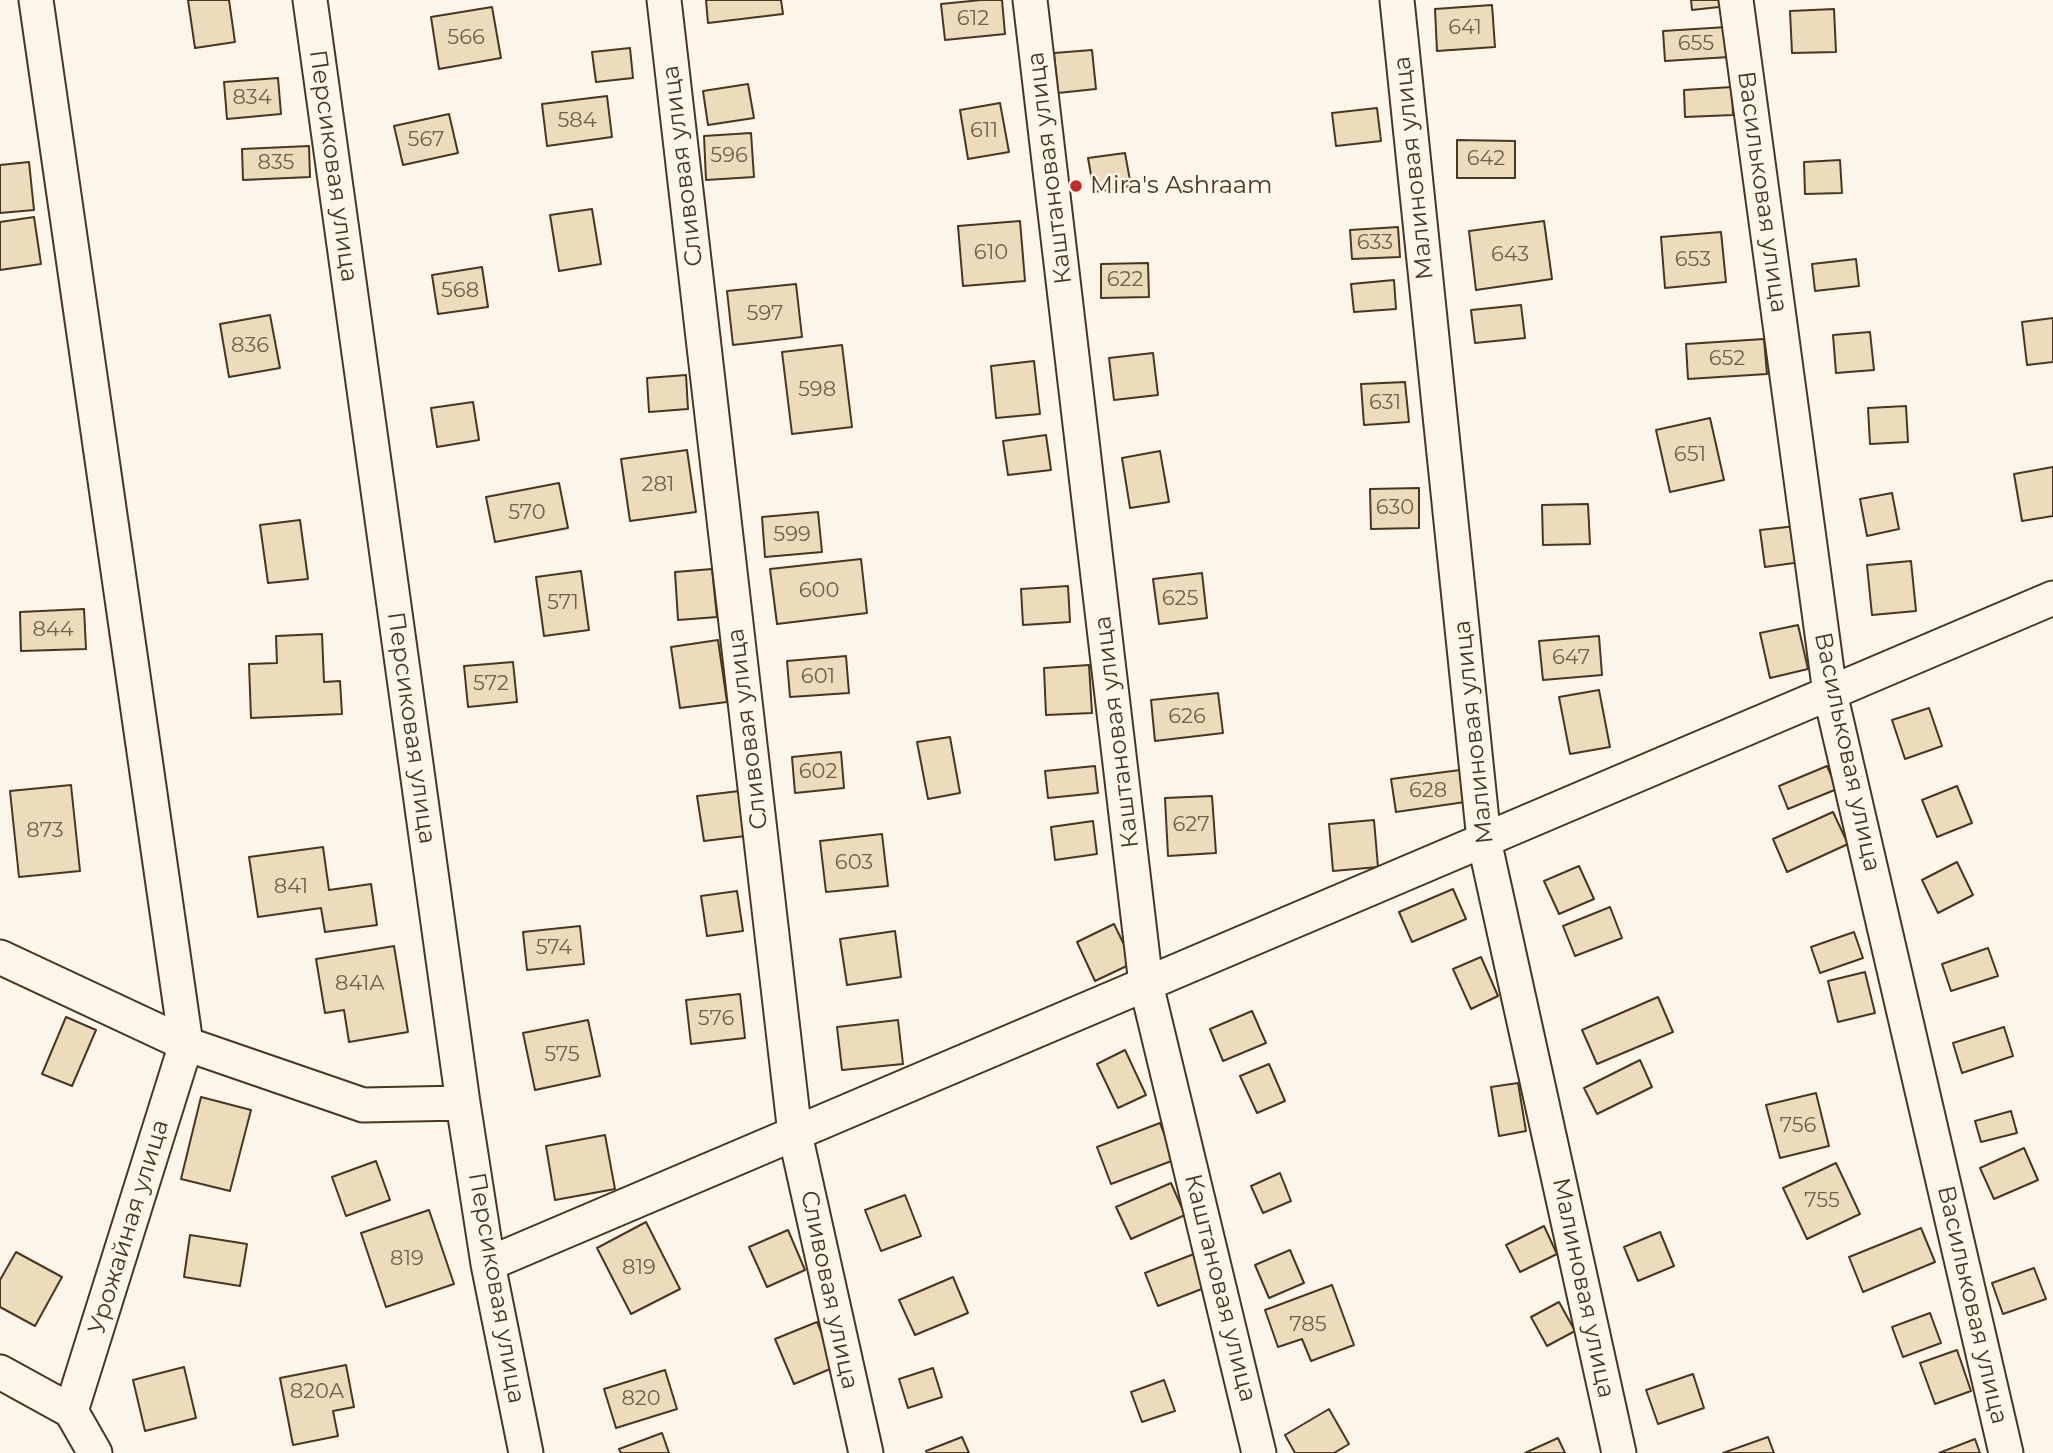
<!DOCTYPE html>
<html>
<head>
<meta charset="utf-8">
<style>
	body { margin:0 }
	canvas { display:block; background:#fbf6e9 }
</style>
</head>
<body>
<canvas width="2053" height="1453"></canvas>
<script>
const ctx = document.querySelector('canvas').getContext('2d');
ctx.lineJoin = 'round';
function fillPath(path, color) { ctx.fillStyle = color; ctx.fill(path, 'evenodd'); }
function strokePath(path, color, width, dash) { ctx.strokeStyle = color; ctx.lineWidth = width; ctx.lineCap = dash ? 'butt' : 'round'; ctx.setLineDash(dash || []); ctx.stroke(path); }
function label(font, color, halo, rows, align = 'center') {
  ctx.font = font + ' Montserrat,sans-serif'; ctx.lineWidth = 5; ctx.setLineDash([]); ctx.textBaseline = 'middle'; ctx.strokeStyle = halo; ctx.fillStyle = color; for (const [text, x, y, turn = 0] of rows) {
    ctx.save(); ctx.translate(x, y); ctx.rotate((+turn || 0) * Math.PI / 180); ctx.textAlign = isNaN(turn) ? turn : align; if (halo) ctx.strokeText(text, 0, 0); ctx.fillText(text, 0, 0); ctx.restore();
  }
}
const building = new Path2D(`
	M188 0H229L235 42 195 48Z
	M706 0H781L783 14 708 23Z
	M981 0H1002L1005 34 945 40 941 4Z
	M1691 0H1728V6L1692 10Z
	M1492 5 1495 47 1437 51 1435 9Z
	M492 7 501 58 439 69 431 17Z
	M1834 9 1836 52 1792 53 1790 11Z
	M1727 27 1729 57 1665 61 1663 31Z
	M630 48 633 78 596 82 592 52Z
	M1092 50 1096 89 1058 93 1054 53Z
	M278 78 281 114 227 119 224 82Z
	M748 84 754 118 708 125 703 91Z
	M1732 87 1733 115 1685 117 1684 90Z
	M607 96 612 137 547 146 542 104Z
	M1000 103 1009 152 968 159 960 110Z
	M1377 108 1381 141 1336 146 1332 113Z
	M449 114 458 153 403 165 394 126Z
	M751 133 754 177 706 180 704 136Z
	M1457 140 1515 141V178H1457Z
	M309 146 310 177 243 180 242 149Z
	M1125 153 1131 186 1094 192 1088 158Z
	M1840 160 1842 193 1805 194 1804 162Z
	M29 162 34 210 0 213V165Z
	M592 209 601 264 559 271 550 215Z
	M34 217 41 264 0 270V222Z
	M1020 221 1025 281 963 286 958 226Z
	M1544 221 1552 279 1476 290 1469 231Z
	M1398 227 1400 257 1352 259 1350 230Z
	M1721 232 1726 282 1665 288 1661 237Z
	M1856 259 1859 286 1815 291 1812 264Z
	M1148 263 1149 297 1101 298V264Z
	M482 267 488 307 438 314 432 275Z
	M1394 280 1396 309 1354 312 1351 284Z
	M796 284 802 337 733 345 727 291Z
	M1521 305 1525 338 1475 343 1471 310Z
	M270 315 280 368 229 377 220 324Z
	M2053 318V362L2027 365 2022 322Z
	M1870 332 1874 370 1836 373 1833 335Z
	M1764 339 1767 374 1688 379 1686 344Z
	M842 345 852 427 792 434 782 352Z
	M1153 353 1158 395 1114 400 1109 358Z
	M1034 361 1040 414 996 418 991 366Z
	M686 375 688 409 649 412 647 378Z
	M1405 382 1409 422 1364 425 1361 384Z
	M473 402 479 440 437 447 431 408Z
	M1906 406 1908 442 1870 444 1868 408Z
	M1710 418 1724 480 1670 492 1656 430Z
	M1046 435 1051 470 1008 475 1003 441Z
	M687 450 696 512 630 521 621 459Z
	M1160 451 1169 502 1130 508 1122 458Z
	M2053 467V516L2022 521 2014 474Z
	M559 483 568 528 495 542 486 497Z
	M1419 488V528L1371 529 1370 489Z
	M1892 493 1899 529 1867 536 1860 499Z
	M1588 504 1590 544 1543 545 1542 505Z
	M818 512 822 552 765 557 762 517Z
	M300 520 308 579 268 583 260 525Z
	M1796 526 1801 562 1765 567 1760 530Z
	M861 559 867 613 777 624 770 569Z
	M1911 561 1916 611 1872 615 1867 565Z
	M712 569 717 617 678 620 675 572Z
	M581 571 589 630 544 636 536 577Z
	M1202 573 1207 618 1159 624 1153 579Z
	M1068 586 1070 622 1023 625 1021 589Z
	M84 609 86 649 21 651 20 612Z
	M1798 625 1808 669 1770 678 1760 633Z
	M322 634 324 682 340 681 342 714 251 718 249 664 277 663 276 636Z
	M1599 636 1602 675 1543 680 1539 641Z
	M718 640 727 702 680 708 671 647Z
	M846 656 849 693 790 697 787 661Z
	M513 662 517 702 468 707 464 666Z
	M1089 665 1092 713 1046 715 1044 668Z
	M1599 690 1610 747 1570 754 1559 697Z
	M1218 693 1223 733 1155 741 1151 700Z
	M1929 708 1942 746 1905 759 1892 720Z
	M950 737 960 793 928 799 917 742Z
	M841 752 844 788 795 793 792 757Z
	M1095 766 1098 793 1048 798 1045 771Z
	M1827 766 1837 789 1788 809 1779 786Z
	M1460 770 1465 802 1396 812 1391 779Z
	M71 785 80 871 19 877 10 791Z
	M1957 786 1972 823 1937 837 1922 800Z
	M748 790 754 835 704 841 697 796Z
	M1212 796 1216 853 1168 856 1165 798Z
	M1833 812 1848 844 1787 872 1773 839Z
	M1374 820 1378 867 1333 871 1329 824Z
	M1093 821 1097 854 1055 860 1051 827Z
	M882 834 888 886 826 892 820 841Z
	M323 847 329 890 371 884 377 925 325 932 321 908 258 917 249 857Z
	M1957 862 1973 895 1938 913 1922 880Z
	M1579 866 1594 899 1559 914 1544 881Z
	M1453 889 1466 919 1412 942 1399 912Z
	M737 891 743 931 707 936 701 896Z
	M1610 907 1622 938 1575 956 1563 926Z
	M1114 924 1133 963 1095 981 1077 942Z
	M580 926 584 964 527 970 523 932Z
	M895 931 901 977 847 985 840 939Z
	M1854 932 1863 958 1820 973 1811 947Z
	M394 946 408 1032 349 1042 344 1010 325 1013 316 959Z
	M1988 948 1998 976 1951 991 1942 964Z
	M1481 957 1498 996 1471 1009 1453 969Z
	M1865 972 1875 1013 1838 1022 1828 981Z
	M740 994 745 1038 691 1044 686 1000Z
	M1658 997 1673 1032 1597 1064 1582 1030Z
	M1252 1011 1266 1043 1223 1061 1210 1029Z
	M66 1017 96 1030 72 1086 42 1074Z
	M588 1020 600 1076 535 1090 523 1033Z
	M898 1020 903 1064 842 1070 837 1027Z
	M2004 1027 2013 1056 1962 1073 1953 1043Z
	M1125 1050 1146 1095 1118 1108 1097 1064Z
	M1640 1060 1652 1087 1597 1114 1584 1088Z
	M1269 1064 1285 1101 1257 1113 1240 1076Z
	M1518 1083 1526 1131 1499 1136 1491 1087Z
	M1816 1093 1829 1146 1780 1158 1766 1105Z
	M201 1097 251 1110 230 1191 181 1179Z
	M2011 1111 2017 1133 1981 1142 1975 1121Z
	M1160 1123 1174 1160 1111 1184 1097 1147Z
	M605 1135 615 1189 555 1200 546 1146Z
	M2024 1148 2038 1180 1994 1199 1980 1168Z
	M376 1161 390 1200 346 1216 332 1177Z
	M1836 1163 1860 1214 1807 1239 1783 1188Z
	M1280 1173 1291 1201 1263 1213 1251 1186Z
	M1171 1183 1185 1215 1131 1239 1116 1207Z
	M905 1195 921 1236 881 1251 865 1210Z
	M429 1210 454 1284 386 1307 361 1233Z
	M646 1222 680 1289 631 1314 597 1248Z
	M1544 1226 1557 1254 1520 1272 1506 1245Z
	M1921 1228 1935 1262 1863 1292 1849 1257Z
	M788 1230 805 1270 767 1287 749 1247Z
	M1660 1232 1674 1266 1638 1281 1624 1247Z
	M190 1235 247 1244 240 1286 184 1277Z
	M1290 1250 1304 1283 1269 1298 1255 1265Z
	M16 1252 62 1277 35 1326 0 1307V1280Z
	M1199 1252 1212 1285 1158 1306 1145 1273Z
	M2034 1268 2046 1299 2003 1314 1992 1283Z
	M953 1277 968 1313 915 1335 899 1300Z
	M1332 1285 1354 1345 1311 1361 1302 1339 1278 1347 1265 1310Z
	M1559 1302 1575 1331 1547 1346 1531 1317Z
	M1930 1313 1941 1343 1903 1357 1892 1327Z
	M817 1322 835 1367 794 1384 775 1339Z
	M1957 1350 1971 1391 1935 1404 1920 1363Z
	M346 1365 354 1407 333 1411 338 1436 293 1445 280 1378Z
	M184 1367 196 1418 145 1431 133 1380Z
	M933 1368 942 1397 908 1408 899 1379Z
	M665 1370 677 1409 616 1428 604 1389Z
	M1693 1374 1704 1408 1658 1424 1646 1390Z
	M1164 1380 1175 1411 1142 1422 1131 1392Z
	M1329 1409 1349 1444 1334 1453H1295L1285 1435Z
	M662 1433 669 1453H621L619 1449Z
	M962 1437 969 1453H927L926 1451Z
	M1768 1437 1774 1453H1723Z
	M1558 1438 1565 1453H1525Z
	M1975 1439 1980 1453H1939Z`);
const street = new Path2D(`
	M36 0 186 1044 71 1411
	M310 0 463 1103 488 1264 526 1453
	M664 0 795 1134 866 1453
	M1030 0 1146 984 1259 1453
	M1397 0 1484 840 1619 1453
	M1736 0 1830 693 2006 1453
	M0 957 186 1044 363 1105 463 1103
	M488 1264 2053 598
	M0 1372 71 1411 95 1453`);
const markers = [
	[1076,186,7,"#c62828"]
];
const numberNames = [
	["612",973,19],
	["641",1465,28],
	["566",466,38],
	["655",1696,44],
	["834",252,98],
	["584",577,121],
	["611",984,131],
	["567",426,140],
	["596",729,156],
	["642",1486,159],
	["835",276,163],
	["633",1375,243],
	["610",991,253],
	["643",1510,255],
	["653",1693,260],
	["622",1125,280],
	["568",460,291],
	["597",765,314],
	["836",250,346],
	["652",1727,359],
	["598",817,390],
	["631",1385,403],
	["651",1690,455],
	["281",658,485],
	["630",1395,508],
	["570",527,513],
	["599",792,535],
	["600",819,591],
	["625",1180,599],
	["571",563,603],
	["844",53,630],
	["647",1571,658],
	["601",818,677],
	["572",491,684],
	["626",1187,717],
	["602",818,772],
	["628",1428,791],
	["627",1191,825],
	["873",45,831],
	["603",854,863],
	["841",291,887],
	["574",554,948],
	["841А",360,984],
	["576",716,1019],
	["575",562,1055],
	["756",1798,1126],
	["755",1822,1201],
	["819",407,1259],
	["819",639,1268],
	["785",1308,1325],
	["820А",317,1392],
	["820",641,1399]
];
const streetNames = [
	["Персиковая улица",333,166,82],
	["Сливовая улица",683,166,-97],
	["Каштановая улица",1050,168,-97],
	["Малиновая улица",1414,168,-96],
	["Васильковая улица",1762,192,82],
	["Персиковая улица",411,728,82],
	["Сливовая улица",748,729,-97],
	["Каштановая улица",1117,732,-97],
	["Малиновая улица",1474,732,-96],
	["Васильковая улица",1847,752,78],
	["Урожайная улица",129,1227,-73],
	["Персиковая улица",496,1288,80],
	["Каштановая улица",1220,1288,76],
	["Малиновая улица",1583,1288,78],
	["Сливовая улица",829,1290,78],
	["Васильковая улица",1972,1305,77]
];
const poiNames = [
	["Mira's Ashraam",1090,186]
];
fillPath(building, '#ecdcbc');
strokePath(building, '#4a3520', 2);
strokePath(street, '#4a3520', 37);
strokePath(street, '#fbf6e9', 33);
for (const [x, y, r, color] of markers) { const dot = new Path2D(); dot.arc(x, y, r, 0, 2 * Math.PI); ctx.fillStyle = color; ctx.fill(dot); strokePath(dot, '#fbf6e9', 2.5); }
label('21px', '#725f47', null, numberNames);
label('24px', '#4a3520', '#fbf6e9', streetNames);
label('24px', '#4a3520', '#fbf6e9', poiNames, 'left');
</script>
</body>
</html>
